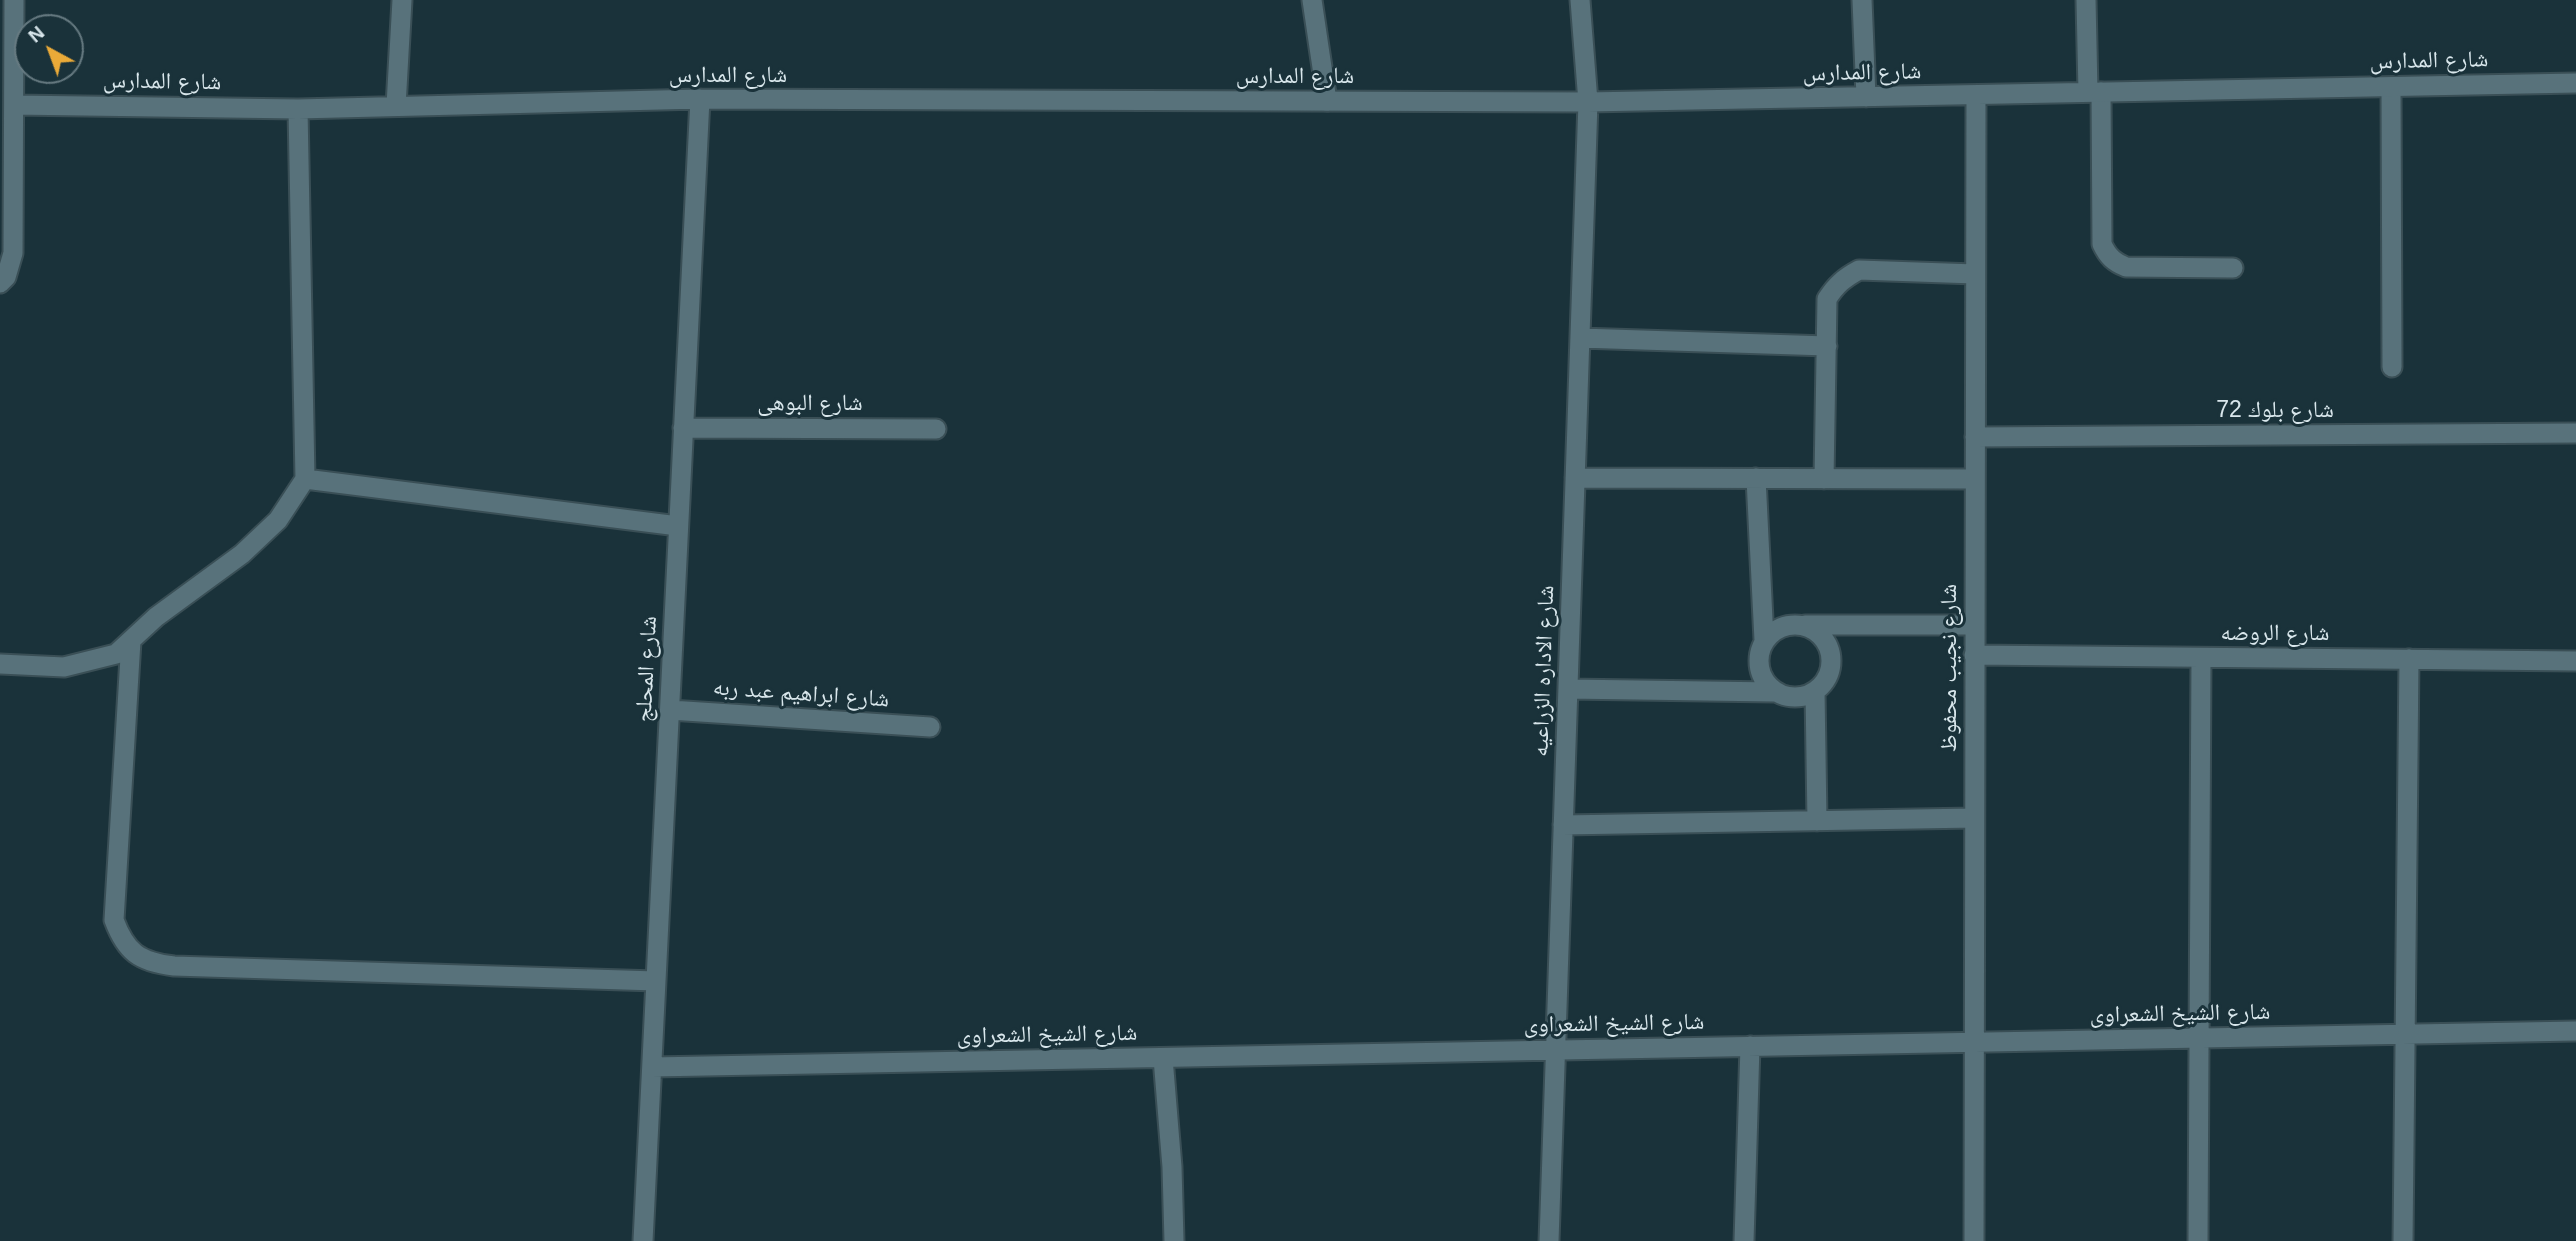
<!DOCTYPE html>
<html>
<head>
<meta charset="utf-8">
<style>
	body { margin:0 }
	#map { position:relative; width:2576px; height:1241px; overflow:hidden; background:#1a323a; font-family:Helvetica,sans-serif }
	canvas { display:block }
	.north { position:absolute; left:14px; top:14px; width:70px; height:70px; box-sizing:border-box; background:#1a323a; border:2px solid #667a81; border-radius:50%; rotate:319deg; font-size:19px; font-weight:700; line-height:28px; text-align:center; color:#d9e7ec }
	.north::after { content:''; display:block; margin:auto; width:24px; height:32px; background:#eaaa38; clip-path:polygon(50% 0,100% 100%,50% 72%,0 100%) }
</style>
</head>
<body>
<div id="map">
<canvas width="2576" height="1241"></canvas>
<div class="north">N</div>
</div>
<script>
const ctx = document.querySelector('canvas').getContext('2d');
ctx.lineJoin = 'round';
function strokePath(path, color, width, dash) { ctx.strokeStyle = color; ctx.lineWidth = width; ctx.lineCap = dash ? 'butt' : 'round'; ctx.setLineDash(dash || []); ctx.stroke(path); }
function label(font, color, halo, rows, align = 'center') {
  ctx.font = font + ' Helvetica,"Noto Naskh Arabic",sans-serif'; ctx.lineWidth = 6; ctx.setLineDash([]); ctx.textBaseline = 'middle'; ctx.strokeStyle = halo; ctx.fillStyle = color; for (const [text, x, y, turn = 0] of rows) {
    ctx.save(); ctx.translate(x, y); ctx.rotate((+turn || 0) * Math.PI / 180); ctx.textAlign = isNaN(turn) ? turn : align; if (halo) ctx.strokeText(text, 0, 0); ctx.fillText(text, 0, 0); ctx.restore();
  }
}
const service = new Path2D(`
	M1312 0 1327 101
	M2391 87 2392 367
	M2101 92 2102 244C2108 257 2114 262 2126 267L2233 268`);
const minor = new Path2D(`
	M1862 0 1866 97
	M2086 0 2088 92
	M14 105 298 109 700 99 1588 102 2576 83
	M396 106 402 0
	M0 283 6 277 13 253 14 0
	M1580 338 1827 346
	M683 428 936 429
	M1975 437 2576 433
	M1575 478 1975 479
	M1756 478 1764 640
	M305 479 678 526
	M1824 479 1827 299C1836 285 1844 278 1859 270L1975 274
	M1759 661a36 36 0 1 1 72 0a36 36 0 1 1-72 0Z
	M1805 625H1975
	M131 641 114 920C126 952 139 962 174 966L656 981
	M1974 655 2576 661
	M0 664 64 667 116 654 156 617 242 554 278 520 305 479 298 109
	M1568 689 1774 692
	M1815 691 1817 821
	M670 710 930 727
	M1563 825 1974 818
	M1163 1058 1172 1167 1174 1241
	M652 1067 2576 1031
	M643 1241 700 99
	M1549 1241 1588 102 1580 0
	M1744 1241 1750 1046
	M1974 1241 1976 95
	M2198 1241 2201 658
	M2403 1241 2409 659`);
const streetNames = [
	["شارع المدارس",2429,61,-1],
	["شارع المدارس",1862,73,-1],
	["شارع المدارس",728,76],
	["شارع المدارس",1295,77],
	["شارع المدارس",162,82,1],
	["شارع البوهى",810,404],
	["شارع بلوك 72",2275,411],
	["شارع الروضه",2275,634],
	["شارع نجيب محفوظ",1950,668,-90],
	["شارع المحلج",647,669,-87],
	["شارع الاداره الزراعيه",1544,671,-88],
	["شارع ابراهيم عبد ربه",801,694,4],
	["شارع الشيخ الشعراوى",2180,1014,-1],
	["شارع الشيخ الشعراوى",1614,1024,-1],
	["شارع الشيخ الشعراوى",1047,1035,-1]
];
strokePath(service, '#3a4f56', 23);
strokePath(minor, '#3a4f56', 23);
strokePath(service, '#58727b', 19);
strokePath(minor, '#58727b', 19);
label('23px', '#d9e7ec', '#1a323a', streetNames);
</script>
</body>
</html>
